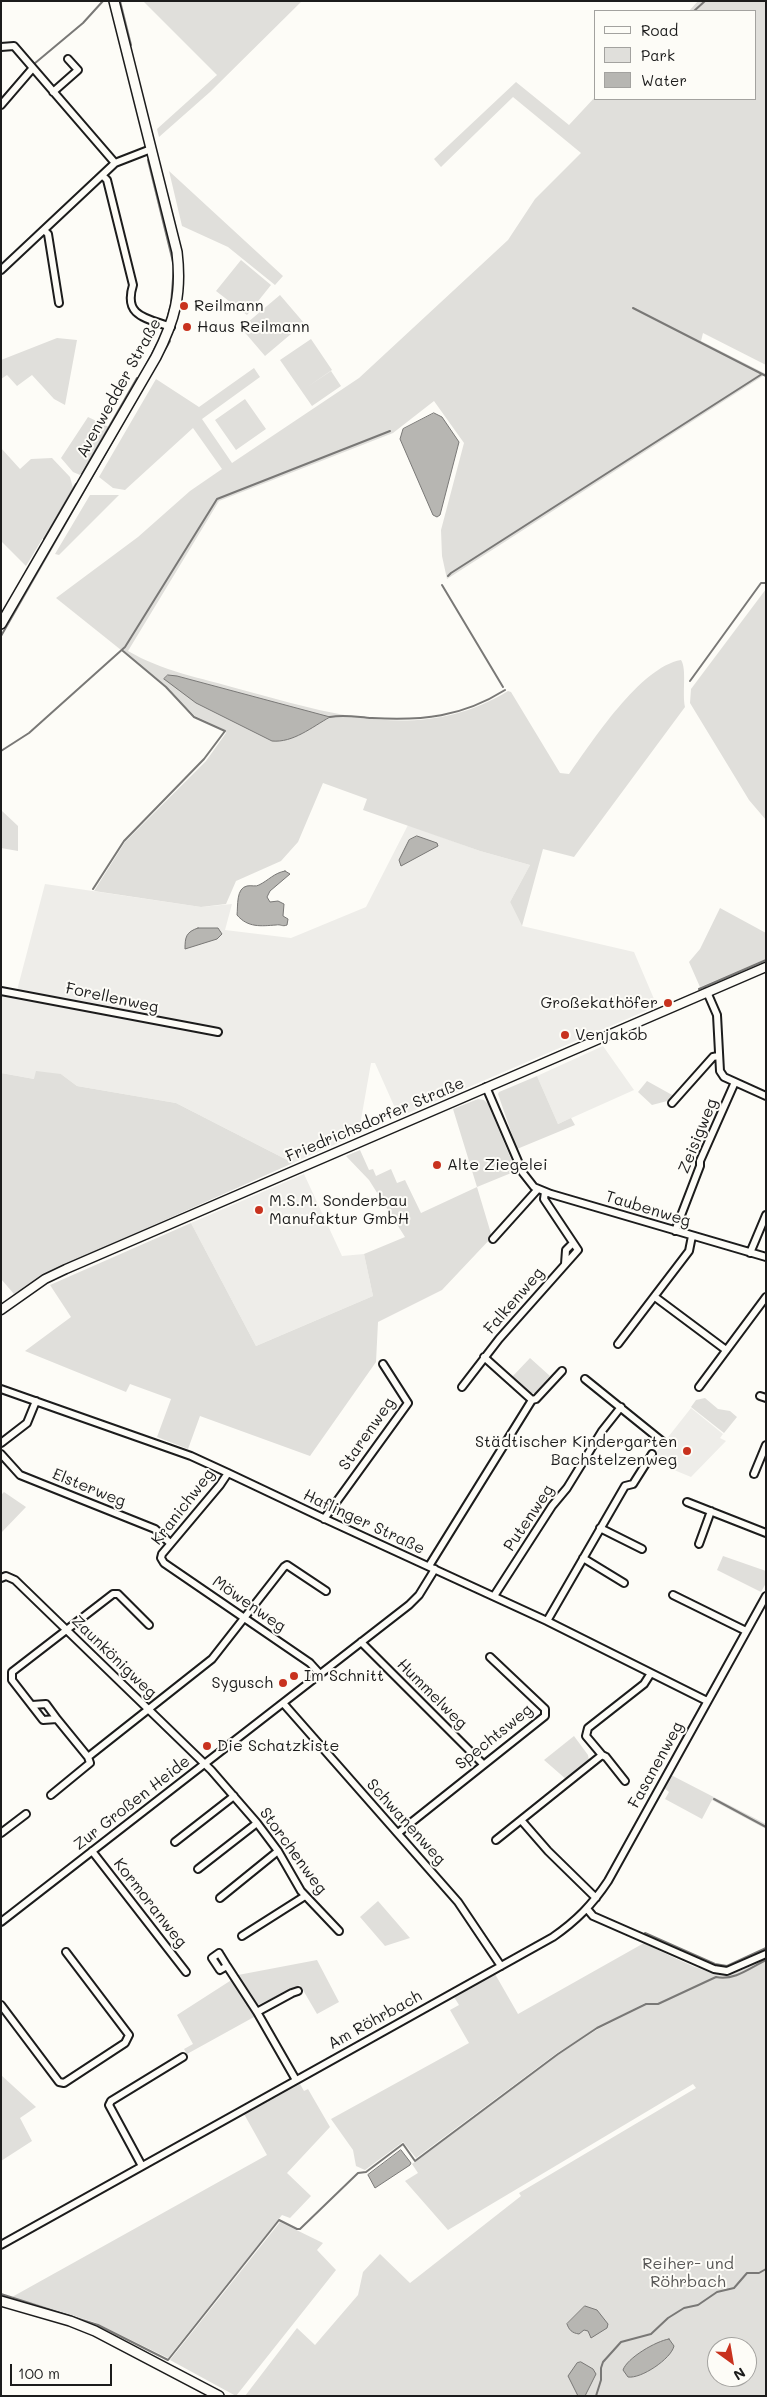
<!DOCTYPE html>
<html>
<head>
<meta charset="utf-8">
<style>
	body { margin:0 }
	#map { position:relative; width:767px; height:2397px; overflow:hidden; background:#fdfcf7; font-family:Mali,sans-serif }
	canvas { display:block }
	.frame { position:absolute; inset:0; border:2px solid #1c1c1c; pointer-events:none }
	.legend { position:absolute; left:594px; top:10px; width:162px; height:90px; box-sizing:border-box; background:#fdfcf7; border:1px solid #a3a29f; margin:0; padding:6px 9px; list-style:none; font-size:15px; color:#1c1c1c }
	.legend li { display:flex; align-items:center; gap:10px; height:25px }
	.legend b { width:25px; border:1px solid #a3a29f }
	.north { position:absolute; left:707px; top:2337px; width:50px; height:50px; box-sizing:border-box; background:#fdfcf7; border:1px solid #a3a29f; border-radius:50%; rotate:148deg; font-size:14px; font-weight:700; line-height:20px; text-align:center; color:#1c1c1c }
	.north::after { content:''; display:block; margin:auto; width:18px; height:22px; background:#c8321e; clip-path:polygon(50% 0,100% 100%,50% 72%,0 100%) }
	.scale { position:absolute; left:10px; top:2364px; width:102px; height:22px; box-sizing:border-box; border:2px solid #1c1c1c; border-top:0; padding-left:6px; font-size:15px; line-height:18px; white-space:nowrap; color:#1c1c1c; -webkit-text-stroke:4px #fdfcf7; paint-order:stroke }
</style>
</head>
<body>
<div id="map">
<canvas width="767" height="2397"></canvas>
<div class="frame"></div>
<ul class="legend">
<li><b style="height:6px;background:#fdfcf7"></b>Road</li>
<li><b style="height:14px;background:#e0dfdb"></b>Park</li>
<li><b style="height:14px;background:#b7b6b2"></b>Water</li>
</ul>
<div class="north">N</div>
<div class="scale">100 m</div>
</div>
<script>
const ctx = document.querySelector('canvas').getContext('2d');
ctx.lineJoin = 'round';
function fillPath(path, color) { ctx.fillStyle = color; ctx.fill(path, 'evenodd'); }
function strokePath(path, color, width, dash) { ctx.strokeStyle = color; ctx.lineWidth = width; ctx.lineCap = dash ? 'butt' : 'round'; ctx.setLineDash(dash || []); ctx.stroke(path); }
function label(font, color, halo, rows, align = 'center') {
  ctx.font = font + ' Mali,sans-serif'; ctx.lineWidth = 4; ctx.setLineDash([]); ctx.textBaseline = 'middle'; ctx.strokeStyle = halo; ctx.fillStyle = color; for (const [text, x, y, turn = 0] of rows) {
    ctx.save(); ctx.translate(x, y); ctx.rotate((+turn || 0) * Math.PI / 180); ctx.textAlign = isNaN(turn) ? turn : align; if (halo) ctx.strokeText(text, 0, 0); ctx.fillText(text, 0, 0); ctx.restore();
  }
}
const built = new Path2D(`
	M408 825 480 851 530 865 510 902 522 926 634 952 657 1006 399 1117 375 1063H371L359 1131 361 1133 293 1163 176 1103 77 1086 61 1074 34 1079 1 1073V996L15 998 45 884 201 907 232 904 225 930 291 938 366 907Z
	M603 1046 634 1090 558 1124 537 1076Z
	M304 1174 342 1256 364 1254 373 1296 256 1346 191 1223Z
	M691 1408 723 1434 720 1438 726 1441 691 1477 650 1460Z`);
const green = new Path2D(`
	M143 1H302L210 92 159 137 157 129 217 75Z
	M698 1H766V365L703 333 701 341 766 374 447 579 442 556 441 530 464 443 434 401 393 433 219 501 128 651C162 671 201 678 239 689 330 713 420 745 508 691L511 692 560 773 569 774C592 742 640 667 681 660 687 669 682 693 685 707L574 857 543 849 522 926 510 902 530 865 480 851 363 810 367 799 323 783 298 842 281 861 236 881 226 904 201 907 94 891 125 842 206 761 226 733 225 730 195 716 166 686 56 598 138 537 190 491 222 469 193 428 125 490 113 488 99 477 156 379 199 407 254 368 260 377 202 419 232 463 359 378 508 240 535 199 581 153 513 97 441 167 434 159 516 82 569 125 596 96V99H756V11H689ZM177 676 329 717 272 741 196 703Z
	M169 171 283 276 275 285 228 247 182 226Z
	M241 260 271 285 247 315 216 291Z
	M280 295 304 323 265 356 241 328Z
	M57 338 77 340 65 405 54 399 32 375 17 386 7 375 1 379V360Z
	M311 339 332 370 307 387 331 371 341 386 312 406 280 360Z
	M245 399 266 429 236 450 215 420Z
	M88 417 109 427 80 475 73 472 61 458Z
	M1 448 20 469 31 459 52 458 70 477 73 488 26 566 1 541Z
	M90 495H119L59 555 55 554Z
	M766 589V820L749 800 690 703 691 689Z
	M1 810 18 826V851L1 848Z
	M720 908 766 933V959L700 987 689 962 700 949Z
	M36 1071 61 1074 77 1086 176 1103 293 1163 64 1265 14 1294 1 1279V1073L34 1079Z
	M537 1076 558 1124 571 1118 575 1125 517 1149 498 1094 499 1092Z
	M647 1081 674 1096 671 1100 652 1105 638 1092Z
	M478 1099 484 1100 488 1104 516 1171 477 1187 492 1237 442 1290 378 1322 376 1362 310 1456 200 1416 188 1449 157 1437 171 1399 130 1384 126 1392 25 1351 71 1317 50 1285 191 1223 256 1346 373 1296 364 1254 405 1237 369 1180 346 1156 360 1150 369 1170 373 1169 376 1176 391 1169 397 1183 405 1180 421 1213 477 1187 453 1109Z
	M530 1358 550 1376 535 1393H530L512 1377Z
	M705 1398 718 1409 730 1411 737 1417 724 1433 691 1407 696 1400Z
	M4 1492 26 1507 1 1533V1495Z
	M723 1556 766 1571V1583L761 1592 717 1570Z
	M574 1736 588 1755 589 1761 567 1780 544 1760Z
	M671 1775 766 1824V1829L712 1800 702 1819 665 1799 669 1792 664 1788Z
	M378 1901 410 1938 385 1946 360 1917Z
	M644 1943C664 1952 709 1978 730 1974 742 1971 754 1964 766 1958V2396H245L297 2328 315 2345 358 2295 363 2272 380 2254 410 2283 521 2196 519 2193 696 2088 693 2084 448 2230 405 2181 418 2173 412 2164 559 2054 598 2029 646 2005H652V2003H645L597 2028 557 2053 416 2158 403 2142 365 2170 356 2166 353 2150 331 2119 469 2043 450 2010 459 2005 454 1997 495 1974 518 2014ZM717 2347H747V2377H717Z
	M317 1960 339 2002 317 2014 300 1985 258 2005 238 1975Z
	M233 1979 258 2018 254 2017 187 2054 184 2049 193 2044 177 2015Z
	M1 2075 36 2107 20 2118 32 2141 1 2161Z
	M300 2084 304 2091 308 2089 330 2127 287 2173 311 2196 290 2218 282 2215 168 2358 94 2322 12 2297 267 2155 244 2114Z
	M280 2222 323 2243 317 2250 336 2270 236 2396 170 2360Z`);
const water = new Path2D(`
	M434 413 442 417 459 442 440 515 437 517 433 515 400 439 403 429Z
	M168 675 177 676 330 717C312 727 293 743 272 741L196 703 164 679Z
	M417 836 437 843 438 846 401 866 399 860 409 840Z
	M285 871 290 874 270 891 267 897 270 902 278 901 284 904 283 916 288 919 287 925C282 927 281 924 276 925 261 926 248 928 237 915 238 906 236 888 247 886 251 885 256 887 259 885 269 880 274 873 285 871Z
	M198 928H218L222 934 217 939 185 949C185 937 186 932 198 928Z
	M401 2150 411 2163 410 2165 375 2188 368 2175Z
	M585 2306 597 2310 608 2324 607 2328 591 2338 588 2331 584 2330 579 2334C572 2333 569 2330 567 2324Z
	M669 2339 674 2346C671 2359 641 2379 628 2377L623 2370C627 2358 656 2341 669 2339Z
	M581 2362 593 2369 596 2374 585 2396H578L568 2376 577 2363Z`);
const stream = new Path2D(`
	M120 1 131 45
	M694 11 705 1
	M34 64 83 23 103 1
	M1 99 27 69
	M148 160 174 266 171 304 167 320
	M633 308 766 376
	M143 371 157 344
	M82 474 137 378
	M44 539 76 484
	M448 576 451 573 762 374
	M442 585 503 687
	M1 636 170 341
	M690 681 761 583H766
	M330 717C344 714 357 717 372 718 422 721 462 717 505 690
	M1 751 29 733 125 647 217 499 390 431
	M93 889 124 841 204 759 225 731 194 717 166 687 123 651
	M699 989 766 960
	M714 1799 766 1827
	M645 1933 715 1964 727 1966 766 1948
	M1 2294 98 2325 168 2360 279 2220 297 2229H300L358 2173 366 2172 403 2144 415 2161 558 2054 597 2028 646 2004H658L716 1977C734 1981 750 1968 766 1960
	M596 2396 601 2380V2368L603 2362 621 2342 651 2334 668 2318 684 2308 698 2305 717 2292 734 2288 747 2273H759L766 2269`);
const minor = new Path2D(`
	M1 47 14 46 115 163
	M53 92 78 70 68 59
	M1 105 32 69
	M102 175 107 180 133 285C123 317 147 318 171 327
	M44 230 48 234 59 303
	M1 270 115 163 151 149
	M1 991 218 1032
	M707 992 717 1015 720 1071 724 1077 766 1096
	M486 1087 523 1173 534 1187 551 1194 766 1257
	M672 1103 713 1057 718 1056
	M675 1231 700 1166V1161L735 1082
	M493 1239 538 1189
	M750 1253 766 1215
	M565 1264 566 1250 573 1243
	M655 1297 726 1350
	M618 1344 689 1251 692 1236
	M484 1357 532 1400
	M585 1379 663 1442
	M462 1387 499 1339 578 1250 544 1199 545 1192
	M699 1387 766 1297
	M1 1389 191 1456 228 1473 323 1518 547 1621 707 1701
	M760 1396 766 1398
	M1 1443 27 1423 36 1401
	M1 1454 20 1475 155 1529 170 1543
	M228 1473 220 1485 162 1554 161 1558 164 1563 310 1663 320 1674
	M754 1474 766 1445
	M687 1502 766 1533
	M324 1519 408 1403 383 1364
	M600 1528 642 1549
	M699 1544 711 1511
	M583 1558 624 1583
	M429 1566 532 1400 536 1399 562 1371
	M1 1578 6 1576 15 1580 211 1770 257 1823 278 1851 301 1891 339 1931
	M673 1595 746 1631
	M494 1596 552 1506 567 1488 602 1431 621 1407
	M547 1621 625 1486 633 1484 652 1454
	M361 1642 483 1764
	M283 1703 458 1902 501 1966
	M32 1705 46 1704 57 1719
	M602 1755 606 1757 625 1781
	M88 1757 212 1659 284 1567 287 1565 326 1591
	M51 1795 90 1763 88 1757 57 1719 43 1720 12 1680V1672L113 1594H118L149 1625
	M521 1820 548 1851 596 1898
	M1 1833 26 1814
	M398 1833 545 1716V1709L490 1657
	M496 1840 602 1755 586 1736 588 1728 644 1684 651 1673
	M175 1842 234 1796
	M92 1851 186 1972
	M198 1869 257 1823
	M220 1898 278 1851
	M588 1910 593 1916 714 1969 727 1971 766 1954
	M1 1922 409 1605 419 1595 435 1569
	M242 1936 305 1896
	M219 1953 227 1966 220 1970 212 1958Z
	M227 1966 257 2012 296 2080
	M1 2005 59 2082 64 2083 125 2043 129 2035 66 1952
	M257 2012 292 1993 298 1991
	M142 2166 109 2105 111 2101 183 2057
	M1 2245 553 1937C576 1921 592 1905 608 1881L766 1596`);
const tertiary = new Path2D(`
	M1 1310 45 1279 66 1269 766 967`);
const secondary = new Path2D(`
	M1 624 156 357C175 320 182 294 177 252L114 1
	M1 2301 70 2321 95 2331 219 2396`);
const markers = [
	[184,306,5,"#c8321e"],
	[187,327,5,"#c8321e"],
	[668,1003,5,"#c8321e"],
	[565,1035,5,"#c8321e"],
	[437,1165,5,"#c8321e"],
	[259,1210,5,"#c8321e"],
	[687,1451,5,"#c8321e"],
	[294,1676,5,"#c8321e"],
	[283,1683,5,"#c8321e"],
	[207,1746,5,"#c8321e"]
];
const poiNames = [
	["Reilmann",194,306],
	["Haus Reilmann",197,327],
	["Großekathöfer",658,1003,"right"],
	["Venjakob",575,1035],
	["Alte Ziegelei",447,1165],
	["M.S.M. Sonderbau",269,1201],
	["Manufaktur GmbH",269,1219],
	["Städtischer Kindergarten",677,1442,"right"],
	["Bachstelzenweg",677,1460,"right"],
	["Im Schnitt",304,1676],
	["Sygusch",273,1683,"right"],
	["Die Schatzkiste",217,1746]
];
const streetNames = [
	["Avenwedder Straße",119,388,-61],
	["Forellenweg",112,998,12],
	["Friedrichsdorfer Straße",375,1120,-23],
	["Zeisigweg",698,1136,-68],
	["Taubenweg",648,1209,17],
	["Falkenweg",514,1301,-49],
	["Starenweg",367,1434,-55],
	["Elsterweg",89,1488,22],
	["Kranichweg",183,1507,-52],
	["Putenweg",529,1518,-56],
	["Haflinger Straße",364,1522,25],
	["Möwenweg",249,1604,35],
	["Zaunkönigweg",114,1657,44],
	["Hummelweg",432,1694,45],
	["Spechtsweg",494,1737,-39],
	["Fasanenweg",656,1765,-61],
	["Zur Großen Heide",132,1803,-38],
	["Schwanenweg",406,1822,48],
	["Storchenweg",293,1851,54],
	["Kormoranweg",150,1903,52],
	["Am Röhrbach",375,2020,-29]
];
const parkNames = [
	["Reiher- und",688,2264],
	["Röhrbach",688,2282]
];
fillPath(built, '#eeede9');
fillPath(green, '#e0dfdb');
fillPath(water, '#b7b6b2');
strokePath(water, '#797876', 1);
strokePath(stream, '#797876', 2);
strokePath(minor, '#1c1c1c', 10);
strokePath(tertiary, '#1c1c1c', 11);
strokePath(secondary, '#1c1c1c', 12);
strokePath(minor, '#fdfcf7', 6);
strokePath(tertiary, '#fdfcf7', 8);
strokePath(secondary, '#fdfcf7', 9);
for (const [x, y, r, color] of markers) { const dot = new Path2D(); dot.arc(x, y, r, 0, 2 * Math.PI); ctx.fillStyle = color; ctx.fill(dot); strokePath(dot, '#fdfcf7', 2); }
label('16px', '#1c1c1c', '#fdfcf7', poiNames, 'left');
label('16px', '#1c1c1c', '#fdfcf7', streetNames);
label('16px', '#575655', '#fdfcf7', parkNames);
</script>
</body>
</html>
